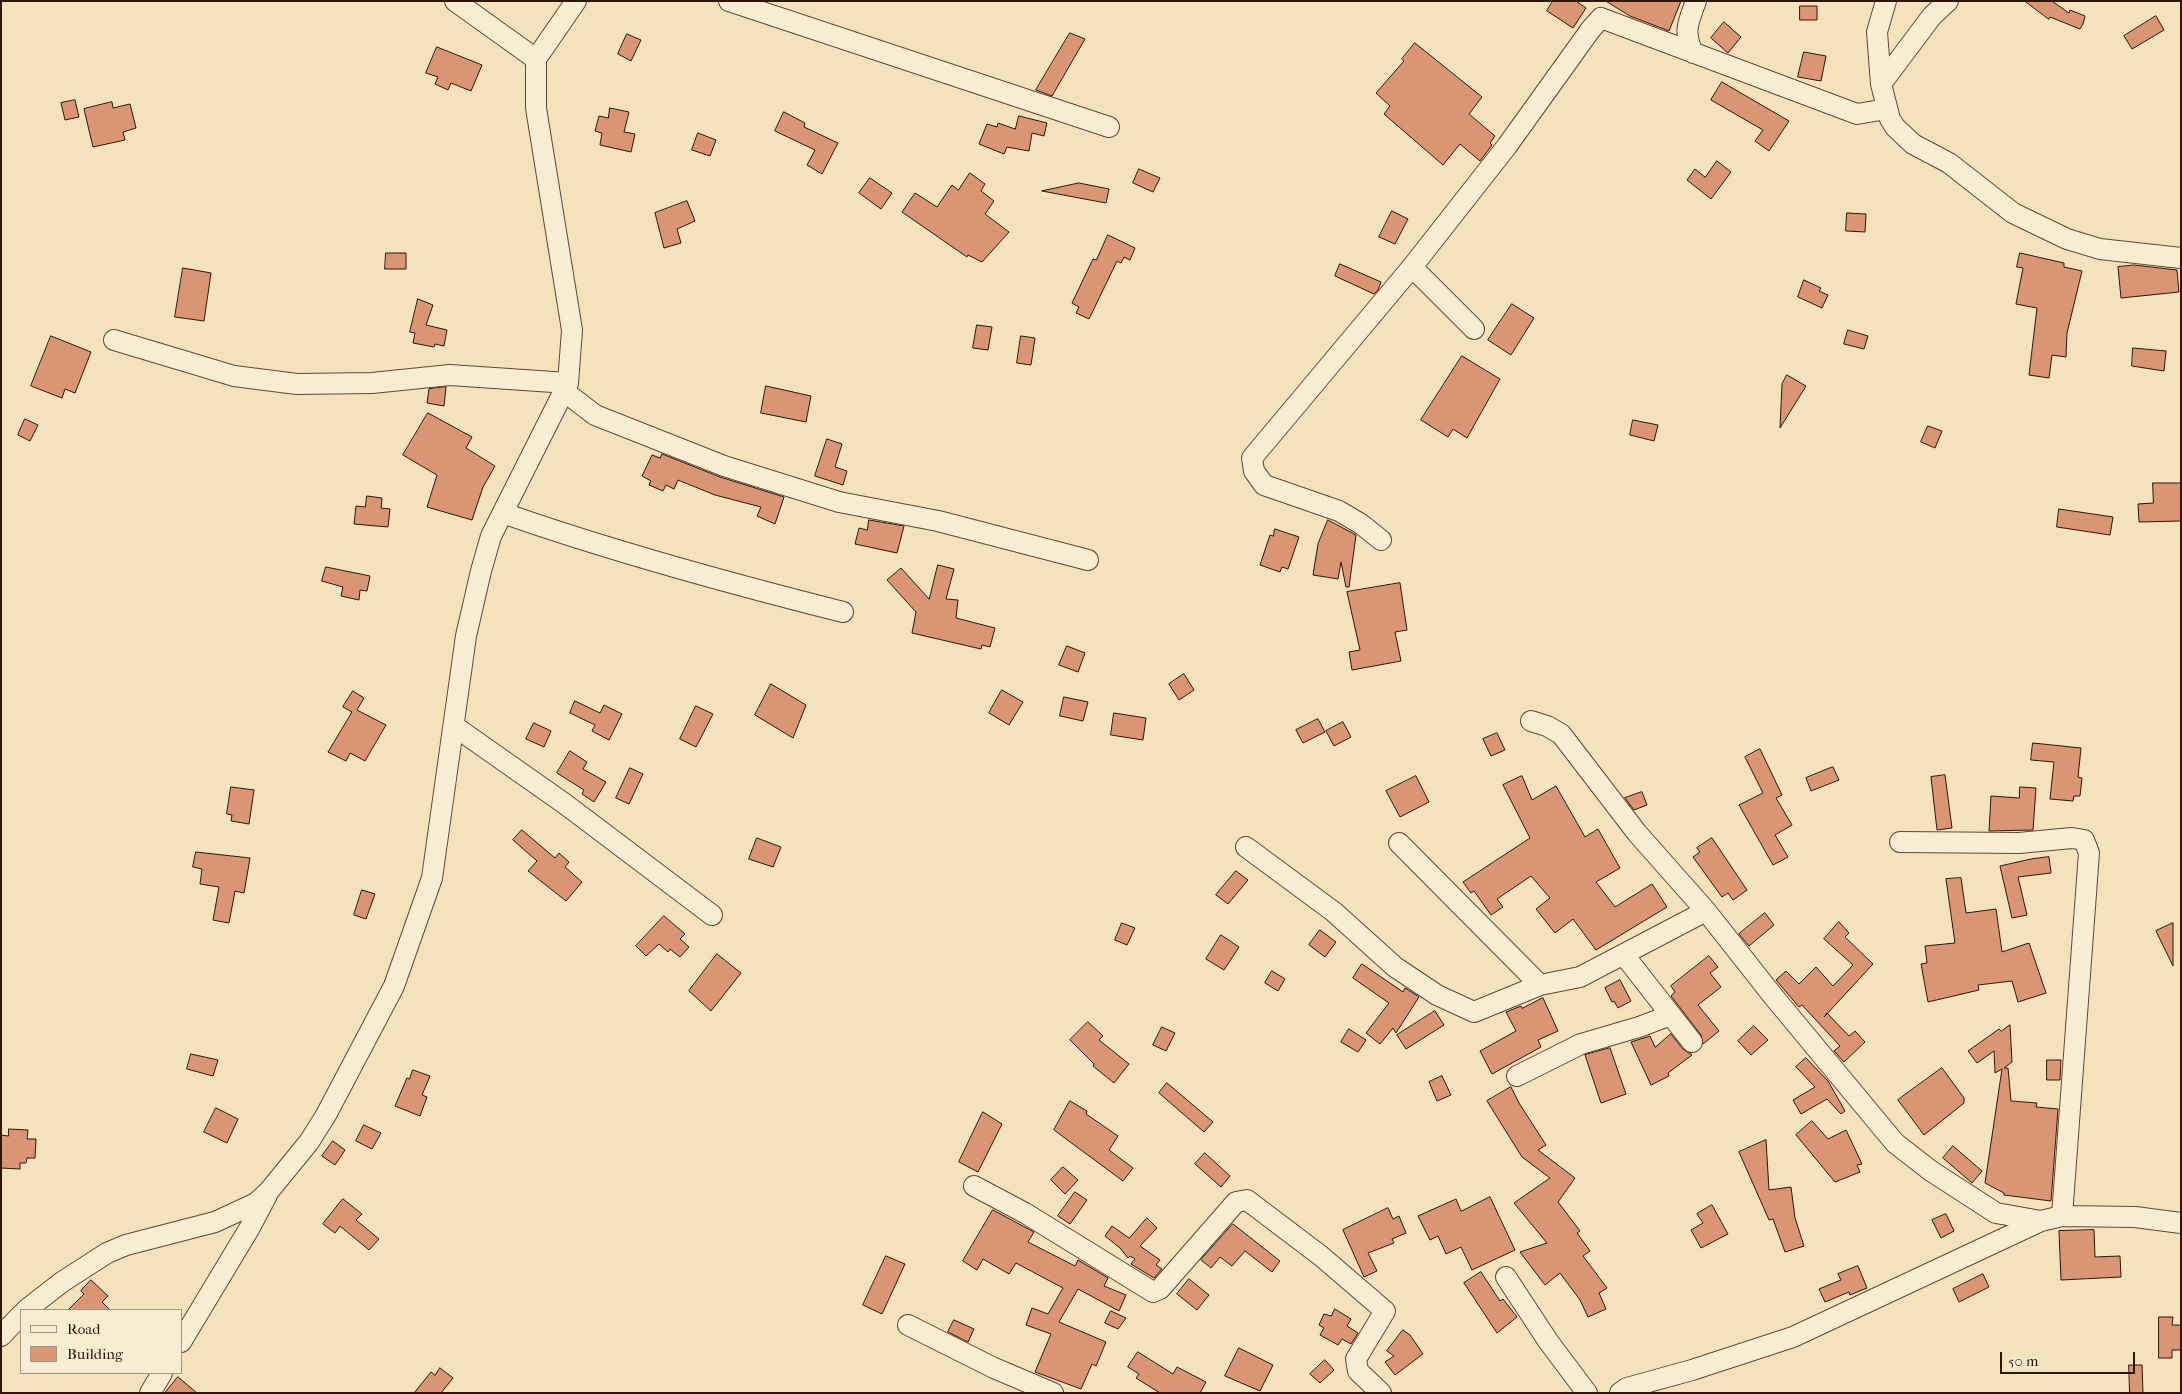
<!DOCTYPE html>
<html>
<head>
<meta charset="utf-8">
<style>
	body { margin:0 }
	#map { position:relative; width:2182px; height:1394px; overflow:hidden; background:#f4e2bc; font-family:"IM FELL French Canon",serif }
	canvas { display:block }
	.frame { position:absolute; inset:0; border:2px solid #2e1606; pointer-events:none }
	.legend { position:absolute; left:20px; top:1309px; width:162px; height:65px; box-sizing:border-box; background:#f8ecd3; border:1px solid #a79681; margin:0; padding:6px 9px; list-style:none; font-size:15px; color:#2e1606 }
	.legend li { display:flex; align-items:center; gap:10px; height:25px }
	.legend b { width:25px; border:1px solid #a79681 }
	.scale { position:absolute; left:2000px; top:1352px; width:135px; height:22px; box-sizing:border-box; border:2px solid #2e1606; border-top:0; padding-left:6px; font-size:15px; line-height:18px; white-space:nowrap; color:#2e1606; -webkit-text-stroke:4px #f8ecd3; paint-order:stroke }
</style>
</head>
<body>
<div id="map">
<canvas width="2182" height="1394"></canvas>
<div class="frame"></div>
<ul class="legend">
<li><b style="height:6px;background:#f8ecd3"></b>Road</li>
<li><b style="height:14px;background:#da9575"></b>Building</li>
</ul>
<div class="scale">50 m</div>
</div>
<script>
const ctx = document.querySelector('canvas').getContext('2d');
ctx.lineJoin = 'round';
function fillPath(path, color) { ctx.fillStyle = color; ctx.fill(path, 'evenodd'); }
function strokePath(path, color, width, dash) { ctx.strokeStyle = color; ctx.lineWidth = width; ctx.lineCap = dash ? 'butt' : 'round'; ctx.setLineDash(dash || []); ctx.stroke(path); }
const building = new Path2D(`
	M1553 1H1576L1586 8 1573 28 1547 11Z
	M1606 1H1681L1669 31 1630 16Z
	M2025 1H2052L2069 13 2070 10 2085 16 2083 24 2080 29 2050 17 2049 19Z
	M1800 6H1817V20H1800Z
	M2156 16 2164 30 2132 49 2124 36Z
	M1724 22 1741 37 1728 53 1711 38Z
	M1070 33 1085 39 1052 96 1036 90Z
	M627 34 641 40 631 61 618 54Z
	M1415 43 1482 97 1469 114 1495 136 1490 143 1492 145 1480 161 1460 144 1443 165 1384 114 1390 106 1376 93 1404 61 1402 59Z
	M437 47 482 65 471 91 451 83 448 90 435 84 438 77 426 73Z
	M1804 52 1826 56 1821 81 1798 77Z
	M1722 82 1789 121 1769 151 1755 141 1763 130 1711 100Z
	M75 100 79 117 65 120 61 103Z
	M112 102 113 108 130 104 136 128 123 132 125 140 93 147 84 109Z
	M610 108 629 112 624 132 635 134 631 152 600 145 602 133 595 131 599 116 608 118Z
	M784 112 805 123 804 127 838 143 822 174 807 165 815 150 775 131Z
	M1019 116 1047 123 1044 136 1032 133 1029 151 1007 147 1004 154 979 144 987 124 997 127 998 123 1015 129Z
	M698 133 716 140 710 156 692 150Z
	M1717 161 1731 172 1711 199 1687 180 1695 169 1705 177Z
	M1139 169 1160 178 1153 192 1133 183Z
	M970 173 985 184 981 191 994 201 985 214 1009 232 982 262 968 255 967 257 902 212 915 193 937 207 952 185 958 190Z
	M870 178 892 193 881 209 859 193Z
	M1079 183 1109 189 1106 203 1042 191Z
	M687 201 695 221 677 229 681 243 664 248 655 213Z
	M1392 211 1408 219 1395 244 1379 237Z
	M1847 213 1866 214 1865 232 1846 231Z
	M1108 235 1135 248 1130 260 1124 257 1121 263 1117 261 1089 319 1076 313 1079 307 1072 303 1093 259 1096 260Z
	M386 253H406V269H385Z
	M2020 253 2064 263V267L2082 271 2067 333 2066 357 2052 355 2049 378 2029 375 2037 308 2016 304 2023 268 2017 267Z
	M1340 264 1381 282 1378 290 1374 294 1335 276Z
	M2134 265 2177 270 2179 292 2121 298 2118 267Z
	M183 268 211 273 204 321 175 317Z
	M1804 280 1821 288 1819 291 1828 295 1822 308 1798 297Z
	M418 299 433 305 426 325 447 330 444 346 435 344 434 347 413 343 415 333 410 332Z
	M1512 304 1534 318 1511 355 1488 340Z
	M977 325 992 327 988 350 973 348Z
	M1848 330 1868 336 1864 349 1844 344Z
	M51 336 91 352 75 393 65 389 62 398 31 386Z
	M1021 336 1035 338 1031 365 1017 363Z
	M2133 348 2166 351 2164 371 2132 366Z
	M1462 356 1500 379 1467 438 1453 429 1448 437 1421 420Z
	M1787 375 1806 386 1780 428 1782 384Z
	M766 386 811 396 806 422 761 413Z
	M446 387 444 406 427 403 429 389Z
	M428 413 472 437 466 448 495 466 483 487 472 520 427 507 437 475 403 455Z
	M25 419 38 425 30 441 18 435Z
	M1633 420 1658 425 1654 441 1630 435Z
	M1928 426 1942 431 1935 448 1921 442Z
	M827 439 842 444 835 467 847 471 843 485 815 476Z
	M662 454 720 477 784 497 775 524 757 516 761 507 715 495 678 480 674 489 666 485 663 491 649 485 651 481 642 476 652 455 660 458Z
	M2153 483H2181V521L2139 522 2138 504 2153 503Z
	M367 496 382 498 381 508 390 509 388 527 354 524 356 506 365 507Z
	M2059 509 2113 517 2110 535 2057 527Z
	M869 520 904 526 897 553 855 544 859 528 867 530Z
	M1328 520 1356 535 1349 587H1346L1341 562 1338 579 1313 575 1318 544Z
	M1275 529 1299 537 1288 569 1282 567 1280 572 1260 565 1270 535 1273 536Z
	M938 565 954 569 946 599 958 600 956 618 995 628 990 647 982 645 981 649 912 633 916 612 887 580 901 568 929 599Z
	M326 567 370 576 367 591 360 590 359 600 341 596 343 587 322 581Z
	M1400 583 1407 630 1395 632 1401 661 1352 670 1349 652 1360 650 1347 592Z
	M1067 646 1085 653 1078 672 1059 665Z
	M1184 674 1194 690 1179 700 1169 684Z
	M771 684 806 705 793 738 755 715Z
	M1002 690 1023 702 1009 725 989 713Z
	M353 691 364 698 357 710 386 725 365 761 350 753 346 761 328 752 352 712 343 707Z
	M1064 697 1088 702 1083 721 1060 716Z
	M575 701 600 713 604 705 622 714 609 740 592 731 595 725 570 713Z
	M696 706 713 714 696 747 680 739Z
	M1114 713 1146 718 1143 740 1111 735Z
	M1318 719 1325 732 1303 743 1296 730Z
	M1343 722 1351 737 1334 746 1326 731Z
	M534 723 551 731 544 747 526 739Z
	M1497 733 1505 750 1491 756 1483 739Z
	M2033 743 2081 748 2078 777 2082 778 2080 796H2074L2073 801 2050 799 2054 762 2031 760Z
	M1760 749 1782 795 1776 798 1792 825 1775 835 1788 857 1773 865 1739 805 1763 793 1745 757Z
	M570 751 587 762 583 769 606 782 594 802 582 794 584 790 557 773Z
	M1833 767 1839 780 1811 791 1806 778Z
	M630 768 643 774 629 804 616 798Z
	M1945 775 1952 828 1937 830 1931 777Z
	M1416 776 1429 802 1400 817 1386 791Z
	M1522 776 1532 800 1556 786 1585 837 1598 829 1620 868 1596 882 1615 907 1652 884 1667 907 1596 950 1573 919 1555 933 1536 909 1550 898 1531 876 1497 899 1503 907 1491 915 1474 891 1471 893 1463 882 1530 838 1503 785Z
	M231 787 254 790 249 824 231 821 232 815 227 814Z
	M2020 787 2036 788 2033 830 1989 831 1991 796 2019 798Z
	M1642 792 1647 805 1634 810 1625 798Z
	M522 830 555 858 559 853 569 862 565 867 582 882 566 901 528 871 537 861 513 840Z
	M757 838 781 847 773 867 749 859Z
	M1712 838 1747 890 1733 900 1728 893 1722 897 1693 857 1700 852 1697 848Z
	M196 852 250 858 244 893 235 891 229 923 213 920 219 887 200 884 202 869 193 867Z
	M2049 857 2051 873 2018 877 2027 915 2012 918 2000 866 2031 859Z
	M1236 871 1248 880 1228 904 1216 895Z
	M1961 878 1966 913 1996 909 2002 952 2029 943 2046 993 2018 1002 2012 981 1978 985 1979 990 1928 1002 1921 964 1927 963 1925 946 1955 943 1946 879Z
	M362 890 375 894 366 919 354 915Z
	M1765 913 1774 925 1749 946 1739 934Z
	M664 916 685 934 680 939 689 947 680 957 670 949 668 952 659 944 646 956 636 946Z
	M1839 922 1849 933 1845 937 1873 964 1824 1017 1827 1013 1849 1036 1855 1031 1865 1042 1844 1062 1834 1051 1840 1046 1802 1005 1799 1007 1776 980 1786 971 1799 984 1816 967 1833 986 1853 965 1824 939Z
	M1122 923 1135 928 1127 945 1115 940Z
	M2173 923V966L2156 931Z
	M1320 930 1336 942 1325 957 1309 945Z
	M1221 935 1239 947 1224 970 1206 959Z
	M717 954 741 973 711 1011 689 991Z
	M1709 956 1718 967 1710 973 1721 987 1698 1005 1719 1031 1703 1044 1701 1035 1671 996 1675 992 1671 986Z
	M1362 964 1403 992 1405 988 1419 997 1396 1033 1393 1028 1380 1044 1366 1033 1389 1003 1353 978Z
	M1272 971 1285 979 1278 991 1265 983Z
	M1620 980 1631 1001 1618 1008 1614 1001 1612 1002 1605 988Z
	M1543 998 1558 1031 1538 1040 1541 1047 1492 1074 1480 1051 1516 1031 1506 1012 1521 1006 1522 1008Z
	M1435 1011 1444 1025 1406 1049 1397 1035Z
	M1088 1022 1103 1036 1099 1040 1129 1064 1114 1083 1093 1066 1094 1064 1070 1040Z
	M2010 1025 2012 1062 2004 1068H2008L2011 1101 2037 1103 2036 1107 2058 1109 2051 1201 2004 1195V1193L1985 1183 2002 1069 1995 1073 1994 1051 1977 1063 1968 1051 1999 1029 2001 1031Z
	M1754 1026 1768 1040 1751 1055 1738 1041Z
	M1162 1027 1175 1033 1166 1051 1153 1045Z
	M1349 1029 1366 1040 1358 1052 1341 1042Z
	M1671 1034 1683 1049 1692 1055 1668 1073 1669 1076 1651 1085 1631 1042 1650 1036 1655 1047Z
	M1610 1048 1626 1094 1601 1103 1585 1055Z
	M191 1054 218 1060 213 1076 187 1069Z
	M1806 1058 1828 1081 1845 1111 1841 1114 1827 1099 1801 1114 1793 1100 1815 1087 1796 1067Z
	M2047 1060H2061L2060 1080H2047Z
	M1942 1068 1964 1098V1103L1924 1135 1898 1100Z
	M413 1070 430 1076 422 1095 427 1097 420 1116 395 1106 407 1078 409 1079Z
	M1442 1076 1451 1095 1437 1101 1429 1082Z
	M1167 1083 1213 1122 1204 1132 1159 1093Z
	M1511 1087 1519 1103 1546 1145 1538 1150 1575 1178 1558 1202 1580 1231 1577 1233 1590 1251 1583 1256 1607 1288 1599 1293 1606 1309 1588 1317 1580 1300 1560 1273 1545 1285 1520 1252 1547 1243 1514 1203 1550 1178 1522 1157 1487 1101Z
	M1070 1101 1087 1111 1086 1114 1118 1136 1109 1150 1133 1168 1123 1181 1054 1130Z
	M216 1108 238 1119 227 1143 204 1132Z
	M983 1112 1002 1124 978 1172 959 1162Z
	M1812 1121 1828 1139 1846 1130 1862 1164 1857 1165 1860 1172 1835 1182 1796 1135Z
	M364 1125 381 1133 372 1149 356 1141Z
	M9 1129 28 1130 27 1139H36L35 1158H27L26 1163H20V1169L1 1168V1135L8 1136Z
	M1766 1140 1769 1190 1791 1187 1795 1218 1804 1246 1785 1252 1773 1219 1769 1220 1739 1152Z
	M333 1141 345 1150 335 1165 322 1156Z
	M1953 1146 1982 1171 1972 1183 1943 1158Z
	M1205 1153 1230 1176 1221 1187 1195 1164Z
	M1063 1167 1078 1180 1065 1194 1051 1180Z
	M1075 1192 1087 1200 1070 1224 1058 1216Z
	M1490 1197 1515 1250 1472 1270 1461 1247 1446 1254 1438 1236 1430 1240 1418 1216 1456 1199 1461 1211Z
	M343 1199 362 1214 356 1220 379 1239 369 1250 340 1226 335 1233 323 1224Z
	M1712 1205 1728 1234 1701 1248 1691 1230 1703 1223 1697 1214Z
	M1388 1208 1393 1219 1399 1216 1406 1233 1392 1239 1394 1243 1368 1253 1377 1271 1364 1277 1343 1230Z
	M993 1210 1034 1232 1028 1242 1075 1266 1078 1260 1108 1278 1104 1286 1126 1295 1119 1311 1078 1289 1059 1322 1106 1342 1096 1366 1092 1364 1081 1389 1035 1372 1051 1334 1026 1325 1032 1308 1048 1314 1063 1288 1016 1263 1009 1274 983 1259 977 1270 963 1261Z
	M1946 1214 1954 1231 1941 1238 1932 1220Z
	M1147 1218 1157 1228 1140 1246 1160 1260 1156 1265 1162 1269 1154 1278 1131 1264 1135 1259 1130 1256 1128 1258 1120 1248 1105 1236 1112 1226 1129 1238Z
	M1233 1224 1280 1261 1272 1272 1245 1251 1232 1266 1220 1257 1211 1268 1201 1260Z
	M2094 1230 2095 1257 2120 1256 2121 1277 2061 1280 2059 1231Z
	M886 1256 905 1264 882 1314 863 1305Z
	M1858 1266 1867 1288 1850 1295 1849 1292 1825 1302 1819 1289 1841 1280 1838 1274Z
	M1481 1272 1500 1301 1503 1299 1517 1317 1497 1333 1464 1283Z
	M1983 1274 1989 1287 1959 1302 1953 1289Z
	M1189 1279 1209 1295 1197 1310 1177 1294Z
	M91 1280 108 1296 102 1302 110 1310H68L84 1294 81 1291Z
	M1335 1309 1351 1319 1347 1326 1358 1333 1351 1344 1342 1339 1338 1345 1320 1335 1324 1328 1319 1325 1324 1314 1331 1316Z
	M1111 1311 1126 1318 1118 1329 1105 1323Z
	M2159 1317H2173L2172 1325H2181V1350H2172V1358H2159Z
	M954 1320 974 1329 968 1342 948 1332Z
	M1403 1330 1410 1335 1423 1354 1395 1375 1385 1362 1394 1356 1387 1351Z
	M1239 1348 1273 1365 1260 1391 1225 1376Z
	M1138 1352 1173 1374 1177 1367 1206 1382 1200 1393H1160L1136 1378 1139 1374 1128 1367Z
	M1325 1360 1334 1370 1320 1383 1310 1374Z
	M2129 1365H2142L2143 1393H2130Z
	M440 1368 453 1378 441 1393H414L431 1372 435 1375Z
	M178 1377 197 1393H165Z`);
const minor = new Path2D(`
	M455 1 536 59
	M729 1 1109 127
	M1886 1 1877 32 1881 84 1890 119 1895 127 1913 144 1949 163 2013 213 2067 239 2100 249 2181 258
	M1693 53C1683 31 1688 23 1696 1
	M1881 84 1932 16 1948 1
	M1412 267 1474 329
	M114 340 234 376 297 384 372 383 450 375 568 383
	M565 392 595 415 724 466 839 502 938 521 1088 560
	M503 513C614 552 728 583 843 612
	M1381 540 1361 524 1339 511 1264 485 1254 471 1252 458 1412 267 1507 146 1591 29 1601 18 1857 114 1886 109
	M1531 721 1547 726 1561 734 1637 833 1706 911 1773 996 1895 1143 1931 1171 1996 1213 2041 1221 2062 1216 2135 1217 2181 1223
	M454 726 565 804 712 915
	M1900 842 2019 843 2072 838 2084 840 2089 853 2062 1216
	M1399 843 1540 985
	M1246 847 1334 912 1395 967 1437 995 1474 1012 1540 985 1580 977 1706 911
	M1624 955 1692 1042
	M1517 1076 1581 1044 1639 1027 1671 1015
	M974 1186 1025 1213 1153 1292 1160 1289 1236 1202 1247 1200 1321 1256 1385 1311 1356 1359 1358 1371 1381 1393
	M1506 1277 1548 1341 1587 1393
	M26 1310 62 1282 107 1253 126 1245 215 1222 256 1203 269 1191 309 1142 326 1115 394 986 432 878 466 636 481 571 491 536 568 383 572 330 536 108V59L576 1
	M908 1325 994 1368 1053 1393
	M1 1336 21 1315
	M181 1342 249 1229 267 1195
	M150 1393 162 1373
	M1620 1393 1627 1388 1692 1370 1793 1337 2041 1221`);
fillPath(building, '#da9575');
strokePath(building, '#2e1606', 1);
strokePath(minor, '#604934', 22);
strokePath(minor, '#f8ecd3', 20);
</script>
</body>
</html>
